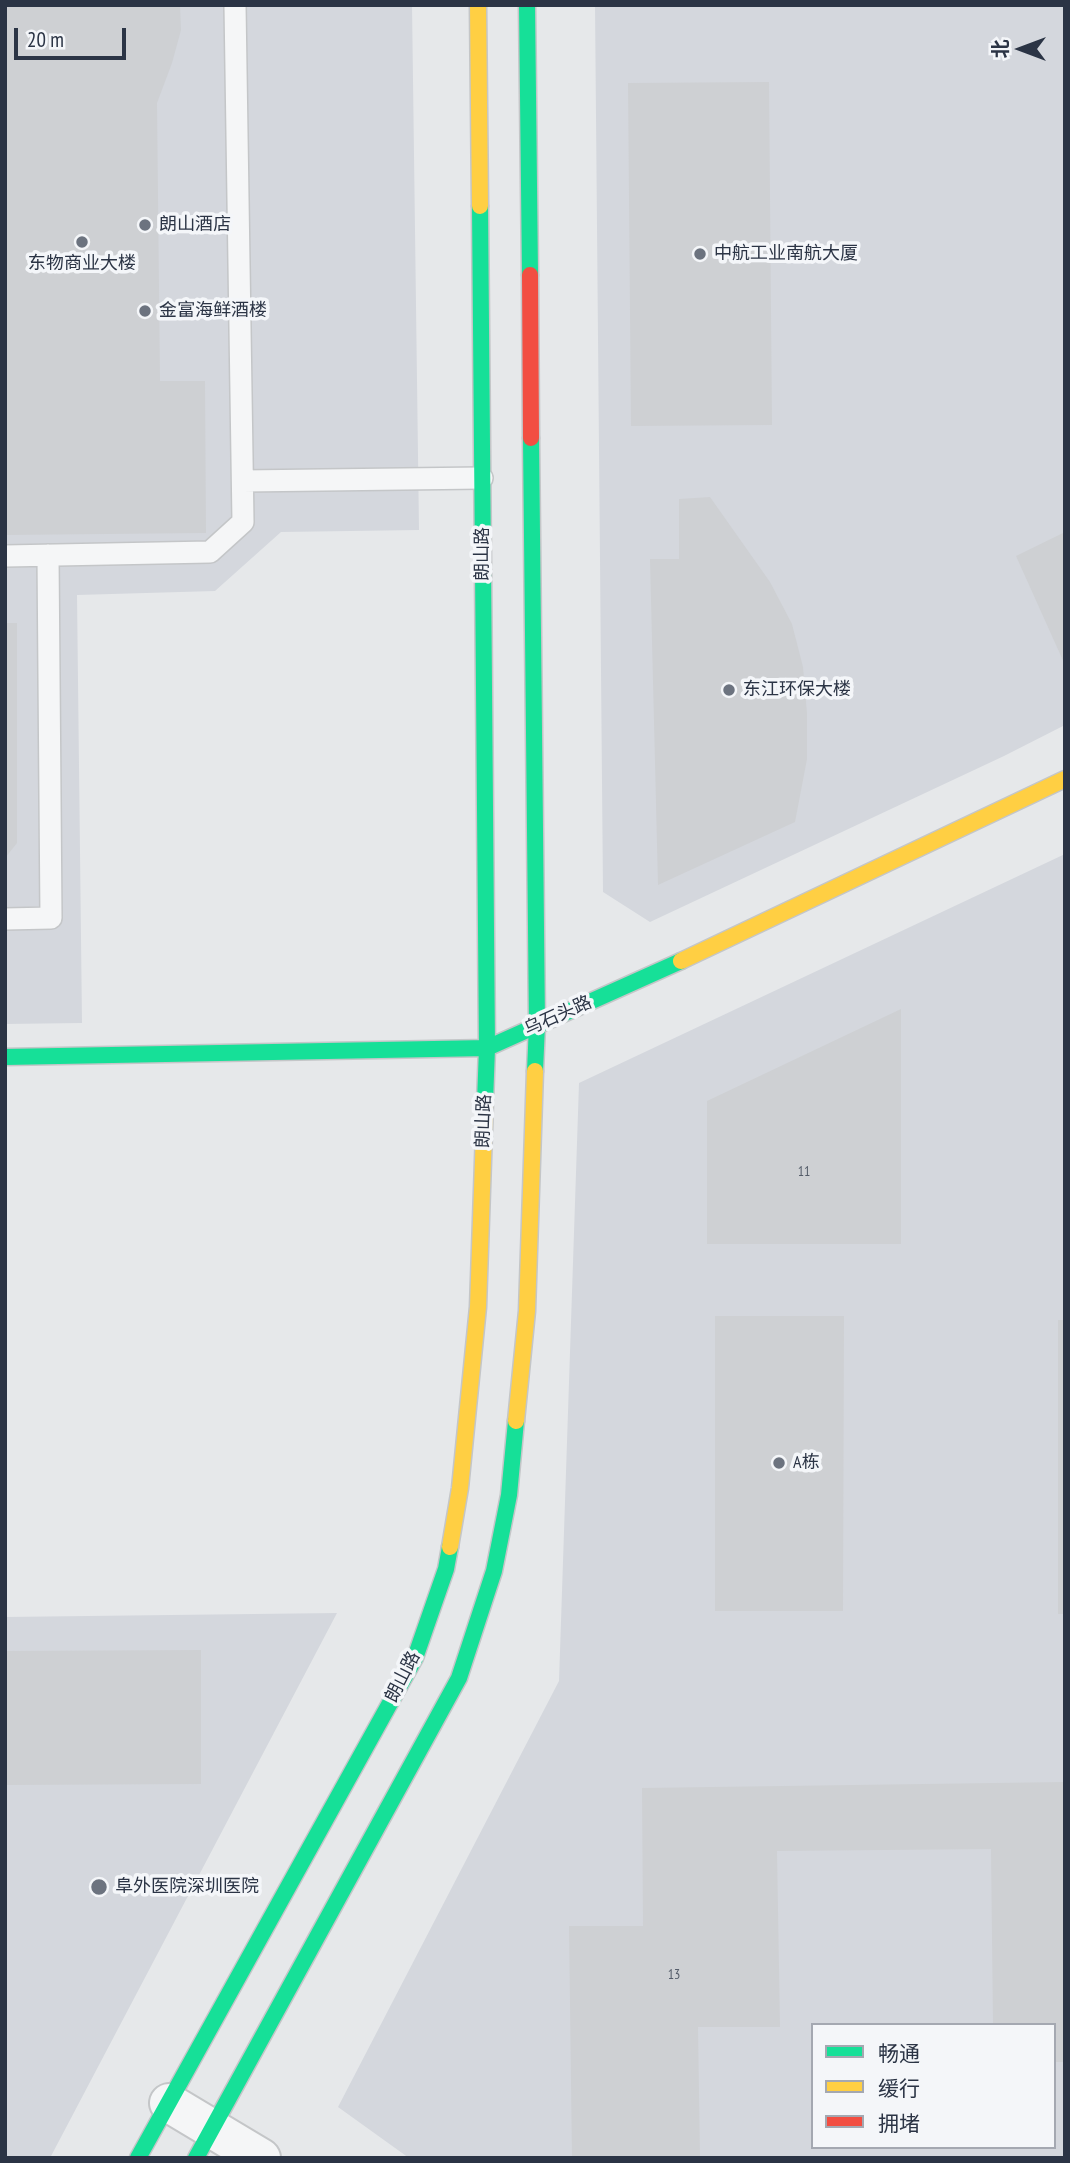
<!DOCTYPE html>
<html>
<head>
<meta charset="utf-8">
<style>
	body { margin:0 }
	#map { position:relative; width:1070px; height:2163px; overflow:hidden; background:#e6e8ea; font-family:"PT Sans Narrow","Noto Sans SC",sans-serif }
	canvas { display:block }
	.frame { position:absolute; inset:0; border:7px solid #2b3445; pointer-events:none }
	.legend { position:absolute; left:811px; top:2023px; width:245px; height:126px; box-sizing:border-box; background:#f4f6f9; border:2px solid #a4a8b1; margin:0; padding:9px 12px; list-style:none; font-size:21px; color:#2b3445 }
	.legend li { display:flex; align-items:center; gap:14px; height:35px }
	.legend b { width:35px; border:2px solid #a4a8b1 }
	.north { position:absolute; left:986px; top:14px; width:70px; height:70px; -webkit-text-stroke:5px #f4f6f9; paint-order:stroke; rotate:270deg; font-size:19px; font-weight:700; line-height:28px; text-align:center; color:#2b3445 }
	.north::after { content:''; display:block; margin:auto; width:24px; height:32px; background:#2b3445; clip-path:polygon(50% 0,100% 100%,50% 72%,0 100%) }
	.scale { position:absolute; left:14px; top:28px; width:112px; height:32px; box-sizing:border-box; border:4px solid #2b3445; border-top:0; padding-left:9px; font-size:21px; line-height:24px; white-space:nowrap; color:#2b3445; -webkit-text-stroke:5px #f4f6f9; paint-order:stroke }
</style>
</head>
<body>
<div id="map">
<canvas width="1070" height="2163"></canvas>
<div class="frame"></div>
<ul class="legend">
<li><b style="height:9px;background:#16e098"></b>畅通</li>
<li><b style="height:9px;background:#ffcf43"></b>缓行</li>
<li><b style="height:9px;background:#f24e42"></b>拥堵</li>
</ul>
<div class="north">北</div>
<div class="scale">20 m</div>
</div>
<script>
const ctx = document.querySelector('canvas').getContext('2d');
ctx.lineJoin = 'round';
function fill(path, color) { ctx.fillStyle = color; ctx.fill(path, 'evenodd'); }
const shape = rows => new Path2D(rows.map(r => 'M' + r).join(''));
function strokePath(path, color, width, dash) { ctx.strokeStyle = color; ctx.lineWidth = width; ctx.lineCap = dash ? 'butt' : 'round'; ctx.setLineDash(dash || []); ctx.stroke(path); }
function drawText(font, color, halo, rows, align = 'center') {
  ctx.font = font + ' "PT Sans Narrow","Noto Sans SC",sans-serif'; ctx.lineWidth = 7; ctx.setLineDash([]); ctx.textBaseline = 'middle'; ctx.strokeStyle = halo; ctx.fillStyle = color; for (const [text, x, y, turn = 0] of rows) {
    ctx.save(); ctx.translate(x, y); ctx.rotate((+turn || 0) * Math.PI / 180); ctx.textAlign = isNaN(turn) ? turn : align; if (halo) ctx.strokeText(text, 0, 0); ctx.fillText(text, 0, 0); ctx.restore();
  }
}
fill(shape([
	[5,5,412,5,419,530,281,532,215,591,77,595,82,1023,5,1024],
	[595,5,1065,5,1065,725,1004,756,650,922,603,892],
	[1065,854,1065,2158,409,2158,338,2107,559,1681,579,1083],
	[813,2025,1054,2025,1054,2147,813,2147],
	[337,1613,50,2158,5,2158,5,1617]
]), '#d4d7dd');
fill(shape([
	[5,5,180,5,181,30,172,63,157,103,160,381,205,381,206,533,5,535],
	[769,82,772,425,631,426,628,83],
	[710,497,770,582,792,624,803,667,807,713,807,759,795,822,658,885,650,559,679,559,679,499],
	[1065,532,1065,665,1016,556],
	[5,623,17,623,17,843,5,858],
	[901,1009,901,1244,707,1244,707,1101],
	[715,1316,844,1316,843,1611,715,1611],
	[1058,1320,1065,1320,1065,1614,1058,1614],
	[201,1650,201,1784,5,1785,5,1651],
	[1065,1782,1065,2062,1054,2062,1054,2025,993,2025,991,1849,777,1851,780,2027,698,2027,700,2158,572,2158,569,1926,643,1926,642,1788]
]), '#ced0d3');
const lane = shape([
	[243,481,482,478],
	[5,556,210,552,243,522,235,5],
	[5,919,51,918,48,555]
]);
const street = shape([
	[169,2103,261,2158]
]);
const fast = shape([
	[527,5,530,275],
	[480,206,487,1048,485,1102],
	[531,438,537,1025,535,1071],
	[5,1057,487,1048,681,961],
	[138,2158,415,1658,446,1569,450,1547],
	[196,2158,459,1678,494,1571,509,1495,516,1421]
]);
const slow = shape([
	[478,5,480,206],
	[681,961,1065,779],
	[516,1421,527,1311,535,1071],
	[450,1547,460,1488,478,1307,485,1102]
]);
const jam = shape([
	[530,275,531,438]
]);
strokePath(lane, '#c4c6c8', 24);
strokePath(street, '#c4c6c8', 42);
strokePath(fast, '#c4c6c8', 19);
strokePath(slow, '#c4c6c8', 19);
strokePath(jam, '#c4c6c8', 19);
strokePath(lane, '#f5f6f7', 21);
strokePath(street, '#f5f6f7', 38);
strokePath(fast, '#16e098', 16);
strokePath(slow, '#ffcf43', 16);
strokePath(jam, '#f24e42', 16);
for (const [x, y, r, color] of [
	[145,225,7,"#6c737f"],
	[82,242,7,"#6c737f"],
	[700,254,7,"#6c737f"],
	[145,311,7,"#6c737f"],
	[729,690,7,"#6c737f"],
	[779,1463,7,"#6c737f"],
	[99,1887,9,"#6c737f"]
]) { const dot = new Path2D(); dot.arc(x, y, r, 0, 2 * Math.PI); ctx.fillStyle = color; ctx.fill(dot); strokePath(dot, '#f4f6f9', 2.5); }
drawText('14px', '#545c69', null, [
	["11",804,1172],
	["13",674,1975]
]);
drawText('18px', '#2b3445', '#f4f6f9', [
	["朗山酒店",159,225],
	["中航工业南航大厦",714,254],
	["东物商业大楼",82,264,"center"],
	["金富海鲜酒楼",159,311],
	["东江环保大楼",743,690],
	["A栋",793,1463],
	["阜外医院深圳医院",115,1887]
], 'left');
drawText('18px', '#2b3445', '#f4f6f9', [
	["朗山路",483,554,-90],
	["乌石头路",558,1016,-24],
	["朗山路",484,1121,-88],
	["朗山路",403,1677,-63]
]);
</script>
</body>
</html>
